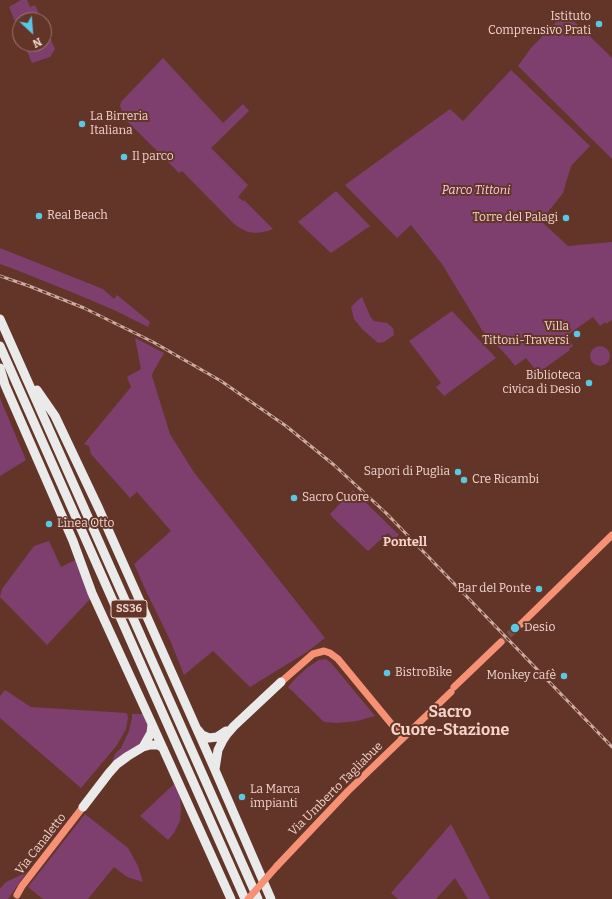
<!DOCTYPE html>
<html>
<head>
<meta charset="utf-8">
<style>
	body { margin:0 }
	#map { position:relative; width:612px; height:899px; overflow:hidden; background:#633529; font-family:Bitter,serif }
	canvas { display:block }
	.north { position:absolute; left:12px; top:12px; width:40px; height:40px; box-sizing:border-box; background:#633529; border:1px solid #9c756a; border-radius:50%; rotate:154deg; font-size:11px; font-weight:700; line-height:16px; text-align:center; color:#f1d4cc }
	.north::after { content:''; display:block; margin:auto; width:14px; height:18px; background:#58c8e4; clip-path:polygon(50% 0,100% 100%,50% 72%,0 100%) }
</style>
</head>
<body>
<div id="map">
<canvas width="612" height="899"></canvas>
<div class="north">N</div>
</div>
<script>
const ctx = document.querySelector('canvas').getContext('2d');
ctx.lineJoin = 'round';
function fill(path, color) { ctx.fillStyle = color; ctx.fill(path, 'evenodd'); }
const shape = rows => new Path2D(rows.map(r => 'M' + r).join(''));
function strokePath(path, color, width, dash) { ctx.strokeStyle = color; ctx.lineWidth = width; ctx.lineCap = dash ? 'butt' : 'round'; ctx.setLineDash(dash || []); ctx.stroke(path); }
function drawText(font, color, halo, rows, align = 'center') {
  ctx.font = font + ' Bitter,serif'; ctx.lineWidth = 4; ctx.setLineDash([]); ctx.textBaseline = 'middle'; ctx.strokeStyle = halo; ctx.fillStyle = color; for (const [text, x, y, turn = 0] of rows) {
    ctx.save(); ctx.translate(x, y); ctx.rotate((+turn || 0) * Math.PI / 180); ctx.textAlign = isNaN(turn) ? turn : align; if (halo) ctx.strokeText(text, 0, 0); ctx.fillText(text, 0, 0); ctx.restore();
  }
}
fill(shape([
	[21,0,27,0,30,7,35,5,42,20,20,20,20,34,9,7],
	[565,13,601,47,612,58,612,159,518,66,531,48],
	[44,24,55,49,50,57,32,63,24,44,44,44],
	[163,58,223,123,243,104,249,111,211,148,248,185,238,197,243,201,244,200,273,229,268,231,256,233,248,232,240,228,234,224,182,171,179,173,126,120,122,113,120,105,121,102],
	[511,70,590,146,571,166,563,193,541,221,568,246,612,242,612,320,606,324,605,322,600,326,593,317,566,336,573,346,569,349,570,350,538,373,526,358,515,366,507,356,482,330,442,264,411,225,397,238,345,185,450,109,463,121],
	[336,191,370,226,331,253,298,222],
	[0,248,103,289,114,299,117,295,150,322,148,327,114,310,81,296,19,271,0,264],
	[362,297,370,316,374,321,387,323,393,328,394,335,384,342,378,343,362,329,354,319,351,307,358,300],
	[452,311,496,358,444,396,436,387,441,383,409,341],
	[135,338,164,353,153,372,152,376,170,434,193,471,325,638,307,652,250,687,213,651,184,675,170,640,147,593,134,564,171,531,137,492,130,498,91,454,89,446,84,444,131,387,127,377,141,369],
	'590 356a10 10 0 1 1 20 0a10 10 0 1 1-20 0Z',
	[0,398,26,460,0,476],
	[353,490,399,535,394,539,388,533,368,551,333,518,330,514],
	[49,541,61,567,75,560,91,598,47,645,0,597,2,589,34,546],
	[326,659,332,664,375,716,357,721,337,723,324,722,288,687,296,678,308,667,319,660],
	[5,690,31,707,127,713,128,718,126,729,117,745,81,788,0,718,0,696],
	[132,714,144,714,148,728,145,736,139,744,111,765,115,754,121,748,129,731,132,718],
	[174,784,180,797,181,809,180,821,174,833,168,840,140,816],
	[85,814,128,848,138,866,143,882,127,877,114,867,88,899,43,899,28,887],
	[451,824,490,899,468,899,455,878,436,899,398,899,391,893],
	[27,872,8,899,0,899,0,889,6,882]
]), '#7e3f6f');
strokePath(shape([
	[501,642,521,624]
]), '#784d41', 7, [7, 3.5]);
strokePath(shape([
	[521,624,612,535],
	[281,682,313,654,324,651,330,653,338,659,403,738],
	[454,687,501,642],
	[277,866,348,791,451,692],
	[17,895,22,886,83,807]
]), '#f79175', 7);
strokePath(shape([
	[0,319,258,899],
	[0,346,245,899],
	[0,368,5,385,73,541,92,593,152,724,231,899],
	[37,390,55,416,99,509,215,770,271,899],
	[198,730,202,735,209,738,217,737,226,731],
	[143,747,151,733,152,724],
	[215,769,218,750,223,740,227,734,234,726,281,682],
	[83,807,109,773,117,764,128,756,143,747,150,745,158,745,163,748]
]), '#eaeaea', 9);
const rail = shape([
	[0,276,29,286,84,308,153,342,221,381,286,426,334,465,386,513,612,747]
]);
strokePath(rail, '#ceaca3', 3);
strokePath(rail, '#633529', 1.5, [4.5]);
strokePath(shape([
	[248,899,277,866]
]), '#f79175', 7);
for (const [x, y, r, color] of [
	[599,24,4,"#58c8e4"],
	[82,124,4,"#58c8e4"],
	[124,157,4,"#58c8e4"],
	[39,216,4,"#58c8e4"],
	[566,218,4,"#58c8e4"],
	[577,334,4,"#58c8e4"],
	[589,383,4,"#58c8e4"],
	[458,472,4,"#58c8e4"],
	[464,480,4,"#58c8e4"],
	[294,498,4,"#58c8e4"],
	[49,524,4,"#58c8e4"],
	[539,589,4,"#58c8e4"],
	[515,628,5,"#58c8e4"],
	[387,673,4,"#58c8e4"],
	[564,676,4,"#58c8e4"],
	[242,797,4,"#58c8e4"]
]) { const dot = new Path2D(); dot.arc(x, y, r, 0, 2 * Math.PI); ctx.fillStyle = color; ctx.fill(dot); strokePath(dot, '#633529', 1.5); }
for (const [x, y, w] of [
	[129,609,36]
]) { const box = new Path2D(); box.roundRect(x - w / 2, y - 9, w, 18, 3); ctx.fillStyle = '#633529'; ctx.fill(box); strokePath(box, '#f1d4cc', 1); }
drawText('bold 11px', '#f1d4cc', null, [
	["SS36",129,609]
]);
drawText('12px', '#f1d4cc', '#633529', [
	["Istituto",591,17,"right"],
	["Comprensivo Prati",591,31,"right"],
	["La Birreria",90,117],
	["Italiana",90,131],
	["Il parco",132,157],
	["Real Beach",47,216],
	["Torre del Palagi",558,218,"right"],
	["Villa",569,327,"right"],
	["Tittoni-Traversi",569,341,"right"],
	["Biblioteca",581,376,"right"],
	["civica di Desio",581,390,"right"],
	["Sapori di Puglia",450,472,"right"],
	["Cre Ricambi",472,480],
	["Sacro Cuore",302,498],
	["Linea Otto",57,524],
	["Bar del Ponte",531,589,"right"],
	["Desio",524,628],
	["BistroBike",395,673],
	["Monkey cafè",556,676,"right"],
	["La Marca",250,790],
	["impianti",250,804]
], 'left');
drawText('italic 12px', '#f9cded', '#633529', [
	["Parco Tittoni",476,191]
]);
drawText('12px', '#f1d4cc', '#633529', [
	["Via Umberto Tagliabue",336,789,-45],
	["Via Canaletto",41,844,-52]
]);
drawText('bold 13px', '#f7d4ca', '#633529', [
	["Pontell",405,542]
]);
drawText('bold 16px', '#f7d4ca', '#633529', [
	["Sacro",450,713],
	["Cuore-Stazione",450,731]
]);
</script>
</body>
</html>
